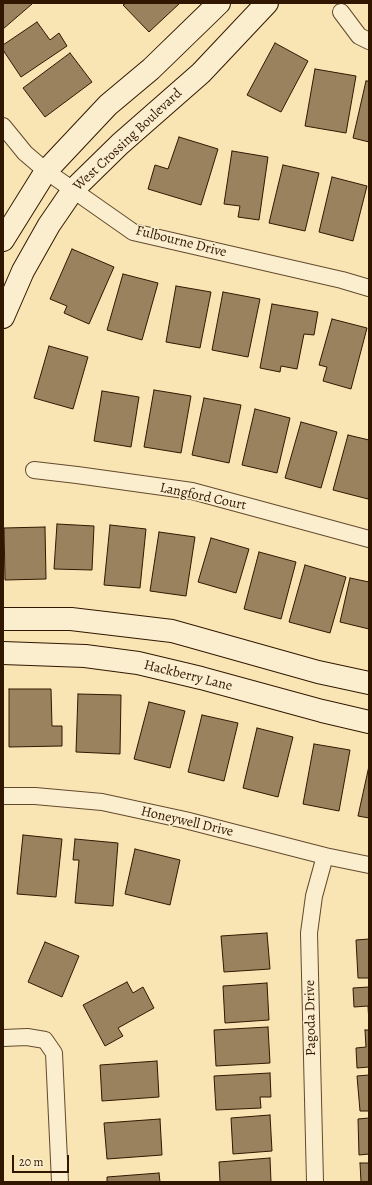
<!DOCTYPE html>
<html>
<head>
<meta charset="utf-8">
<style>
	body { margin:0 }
	#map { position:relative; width:372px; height:1185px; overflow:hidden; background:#f8e5b3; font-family:Alegreya,serif }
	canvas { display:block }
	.frame { position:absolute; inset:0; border:4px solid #321700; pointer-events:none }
	.scale { position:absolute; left:12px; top:1155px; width:57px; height:18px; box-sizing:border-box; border:2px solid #321700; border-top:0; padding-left:5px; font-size:12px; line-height:14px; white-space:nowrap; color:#321700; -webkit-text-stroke:3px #faeece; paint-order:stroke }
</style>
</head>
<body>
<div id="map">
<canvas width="372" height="1185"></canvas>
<div class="frame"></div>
<div class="scale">20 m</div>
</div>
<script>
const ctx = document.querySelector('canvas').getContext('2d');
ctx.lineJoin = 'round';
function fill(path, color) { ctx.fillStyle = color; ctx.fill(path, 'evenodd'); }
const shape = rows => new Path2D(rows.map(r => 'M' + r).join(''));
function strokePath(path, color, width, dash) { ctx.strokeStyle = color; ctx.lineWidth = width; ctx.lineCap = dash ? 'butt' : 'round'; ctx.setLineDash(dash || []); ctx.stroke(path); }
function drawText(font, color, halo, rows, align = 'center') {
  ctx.font = font + ' Alegreya,serif'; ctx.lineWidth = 3; ctx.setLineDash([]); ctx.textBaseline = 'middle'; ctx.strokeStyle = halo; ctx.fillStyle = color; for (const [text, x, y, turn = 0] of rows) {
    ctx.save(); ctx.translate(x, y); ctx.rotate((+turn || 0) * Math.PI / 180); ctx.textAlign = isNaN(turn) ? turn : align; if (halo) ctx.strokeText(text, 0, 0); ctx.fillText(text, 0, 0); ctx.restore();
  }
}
const building = shape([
	[3,3,32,3,32,4,3,29,3,3],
	[126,3,180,3,149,32,123,5,126,3],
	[37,22,50,40,59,33,67,46,21,77,3,50,3,45,37,22],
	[275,43,308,61,281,112,247,95,275,43],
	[70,53,92,82,45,117,23,88,70,53],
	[315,69,356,76,346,133,305,126,315,69],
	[366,81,369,81,369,142,353,138,366,81],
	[179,137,218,149,201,205,148,189,155,165,168,169,179,137],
	[232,151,268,157,259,220,238,217,240,206,224,204,232,151],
	[283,165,319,173,305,231,269,223,283,165],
	[332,177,367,186,353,241,319,232,332,177],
	[72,249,114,267,89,324,64,313,67,306,50,299,72,249],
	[123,274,158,283,142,340,107,330,123,274],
	[176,286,211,292,200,348,166,342,176,286],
	[223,292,260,299,248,357,212,350,223,292],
	[272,304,318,312,314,335,304,334,297,369,281,366,280,372,260,368,272,304],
	[332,319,367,328,351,389,323,381,327,367,319,365,332,319],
	[49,346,88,357,73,409,34,398,49,346],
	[154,390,191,396,181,453,144,447,154,390],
	[102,391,139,397,131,447,94,441,102,391],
	[204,398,241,405,229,463,192,455,204,398],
	[255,409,290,418,277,473,242,465,255,409],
	[301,422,337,432,321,488,285,478,301,422],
	[348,435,369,440,369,495,368,499,333,490,348,435],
	[57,524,94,526,92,570,54,569,57,524],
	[110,525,146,529,140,588,104,585,110,525],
	[45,527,46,579,5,580,4,528,45,527],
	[159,532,195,537,186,596,150,591,159,532],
	[211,538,249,549,236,593,198,582,211,538],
	[259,552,296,562,281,619,244,609,259,552],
	[305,565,346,577,330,633,289,622,305,565],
	[350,578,369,582,369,629,340,622,350,578],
	[9,689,51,689,52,726,62,726,62,746,9,747,9,689],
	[78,694,121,695,120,754,76,752,78,694],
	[149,702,185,711,170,768,134,759,149,702],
	[202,715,238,723,224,781,188,772,202,715],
	[257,728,293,737,278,797,243,788,257,728],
	[314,744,350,750,339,811,303,804,314,744],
	[369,766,369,818,358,816,369,766],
	[23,835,62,839,56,897,17,894,23,835],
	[75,839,118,843,113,906,75,903,79,860,73,860,75,839],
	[135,849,180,860,170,905,125,894,135,849],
	[267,933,270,969,224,972,221,936,267,933],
	[369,939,369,978,358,978,356,940,369,939],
	[45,942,79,956,62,997,28,982,45,942],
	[127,982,133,993,143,987,154,1008,118,1028,123,1036,105,1046,83,1005,127,982],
	[267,983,269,1020,225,1023,223,986,267,983],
	[369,987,369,1023,368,1006,354,1007,353,988,369,987],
	[268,1027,270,1063,216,1066,214,1030,268,1027],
	[365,1030,369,1030,369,1067,357,1068,356,1048,366,1047,365,1030],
	[157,1061,159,1097,102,1101,100,1065,157,1061],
	[270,1073,271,1097,260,1097,261,1108,216,1110,214,1076,270,1073],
	[369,1075,369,1111,360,1111,357,1076,369,1075],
	[270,1115,272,1151,233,1154,231,1118,270,1115],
	[369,1118,369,1154,359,1155,358,1119,369,1118],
	[160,1119,162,1155,107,1159,104,1123,160,1119],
	[270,1158,271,1182,220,1182,219,1162,270,1158],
	[360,1163,369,1163,369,1182,361,1182,360,1163],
	[159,1173,160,1182,107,1182,107,1177,159,1173]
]);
fill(building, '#99825d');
strokePath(building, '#321700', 1);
const street = shape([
	[341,12,359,36,369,41],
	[3,126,25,153,46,171,133,232,342,280,369,288],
	[34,470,77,475,192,491,369,539],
	[3,796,35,796,102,802,185,820,325,856,369,865],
	[3,1038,27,1037,45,1040,54,1053,60,1182],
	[315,1182,309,933,314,896,325,856]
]);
const secondary = shape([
	[3,240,46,171,108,105,151,69,219,3],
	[3,317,23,271,49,225,73,190,120,144,201,73,267,3],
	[3,619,71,619,172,631,318,672,369,683],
	[3,653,85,656,138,663,201,678,322,711,369,722]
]);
strokePath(street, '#644a2d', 18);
strokePath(secondary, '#321700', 24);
strokePath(street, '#faeece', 16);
strokePath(secondary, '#faeece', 22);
drawText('14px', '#321700', '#faeece', [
	["West Crossing Boulevard",128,140,-43],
	["Fulbourne Drive",181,242,14],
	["Langford Court",203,497,12],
	["Hackberry Lane",188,676,14],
	["Honeywell Drive",187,822,13],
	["Pagoda Drive",311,1018,-91]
]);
</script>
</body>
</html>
